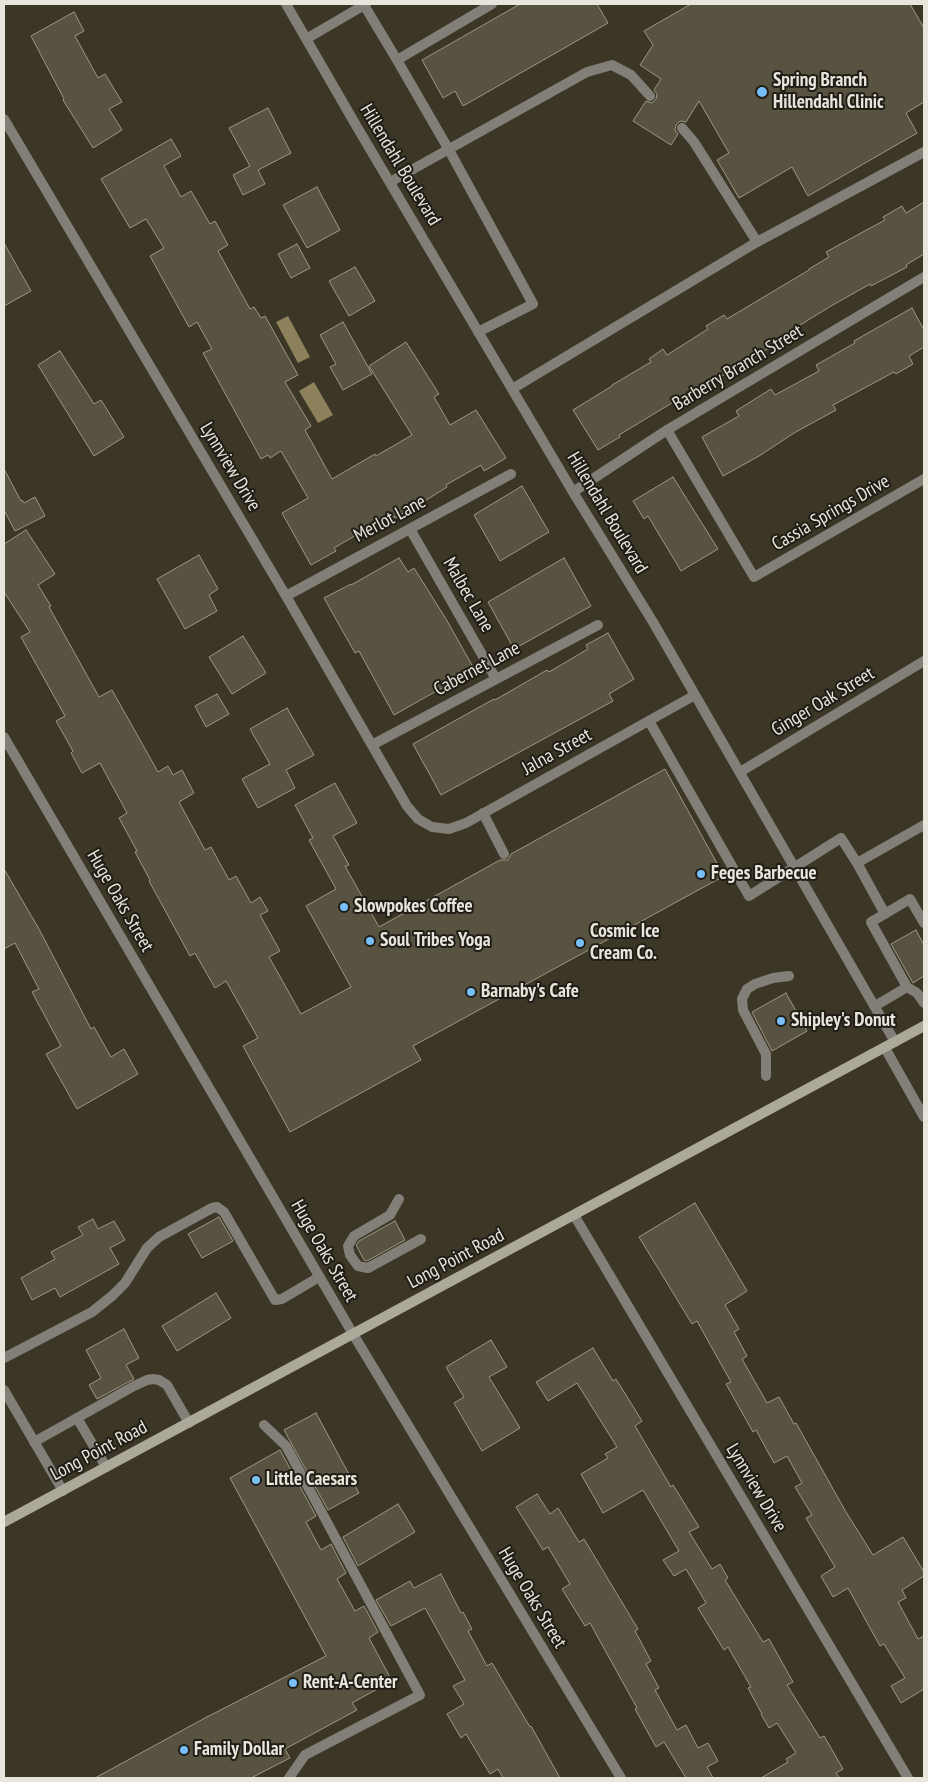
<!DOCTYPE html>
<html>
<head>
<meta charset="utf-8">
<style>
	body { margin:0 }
	#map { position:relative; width:928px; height:1782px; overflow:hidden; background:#3b3625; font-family:"PT Sans Narrow",sans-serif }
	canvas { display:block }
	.frame { position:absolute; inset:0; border:5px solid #e8e5db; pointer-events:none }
</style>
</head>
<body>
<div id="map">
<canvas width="928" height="1782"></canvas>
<div class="frame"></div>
</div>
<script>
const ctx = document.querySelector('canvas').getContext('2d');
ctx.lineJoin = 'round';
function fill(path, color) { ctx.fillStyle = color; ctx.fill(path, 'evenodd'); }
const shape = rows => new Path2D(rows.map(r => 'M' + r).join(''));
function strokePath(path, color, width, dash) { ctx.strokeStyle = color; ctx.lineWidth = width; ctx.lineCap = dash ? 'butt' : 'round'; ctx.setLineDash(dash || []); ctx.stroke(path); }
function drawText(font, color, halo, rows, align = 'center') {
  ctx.font = font + ' "PT Sans Narrow",sans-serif'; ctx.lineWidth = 4; ctx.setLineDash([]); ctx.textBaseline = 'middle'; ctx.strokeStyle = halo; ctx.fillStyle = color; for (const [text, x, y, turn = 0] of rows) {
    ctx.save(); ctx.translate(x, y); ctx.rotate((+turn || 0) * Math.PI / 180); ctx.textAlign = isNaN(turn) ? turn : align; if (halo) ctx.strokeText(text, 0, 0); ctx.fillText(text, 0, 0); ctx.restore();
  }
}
fill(shape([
	[288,316,310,357,298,363,276,322],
	[314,382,333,415,318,423,299,391]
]), '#8c815a');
const building = shape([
	[520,4,597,4,608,23,463,106,455,91,443,98,422,60,520,4],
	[691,4,910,4,924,28,924,102,906,113,917,133,808,196,792,167,739,198,717,160,729,153,699,101,686,122,680,121,676,125,675,130,678,134,671,145,633,121,646,101,652,103,656,99,657,94,654,90,661,79,640,65,653,45,644,31,691,4],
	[74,12,84,31,75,36,98,78,105,74,122,102,109,109,122,130,93,148,63,100,64,99,31,36,74,12],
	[268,108,291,153,258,170,265,184,243,195,233,175,250,166,229,128,268,108],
	[171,139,181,156,164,166,181,197,191,191,210,224,215,221,228,245,218,251,250,309,254,307,261,318,265,316,298,375,285,382,311,426,305,430,332,479,375,454,376,456,412,435,369,366,406,342,439,394,434,397,450,425,476,410,506,458,484,471,481,465,446,485,447,487,420,504,395,518,394,516,366,532,365,530,334,548,336,551,311,565,282,513,308,498,281,451,270,458,268,455,261,459,203,353,212,349,197,322,189,327,150,256,164,248,146,219,130,228,101,179,171,139],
	[317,187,340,230,307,248,283,205,317,187],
	[924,202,924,254,906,265,907,267,871,286,870,284,831,306,787,333,789,336,751,359,676,403,675,401,619,435,620,437,598,450,573,410,612,386,612,385,651,362,649,359,663,349,667,355,708,329,706,326,724,315,727,319,809,270,809,269,829,257,826,252,885,220,883,217,902,206,906,213,924,202],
	[4,243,31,291,4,306,4,243],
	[297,244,310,268,291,278,278,254,297,244],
	[355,267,375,301,349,316,329,281,355,267],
	[912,308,924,330,924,347,909,356,913,364,896,374,894,372,833,405,836,410,794,433,759,456,723,476,702,437,739,416,736,411,771,389,775,395,819,371,816,365,855,343,854,341,912,308],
	[343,322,372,374,343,390,330,367,336,364,320,335,343,322],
	[60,351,94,404,101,400,124,437,94,456,38,365,60,351],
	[4,469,21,501,22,500,24,503,35,497,45,516,15,531,4,510,4,469],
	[673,477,718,549,681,571,648,516,644,519,633,501,673,477],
	[522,486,549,532,500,561,474,515,522,486],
	[26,530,55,574,38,585,51,606,49,607,99,697,112,690,158,772,168,766,173,775,182,770,194,793,179,802,205,850,211,847,229,880,236,876,251,903,260,897,268,911,260,915,280,951,269,957,301,1014,351,987,306,906,336,889,309,840,313,838,295,805,335,783,357,823,333,836,349,865,345,866,379,927,500,860,508,860,511,854,665,769,724,876,413,1046,421,1060,290,1132,243,1046,258,1038,226,981,215,988,195,953,190,956,149,881,150,880,135,852,137,851,119,818,127,813,100,763,82,773,71,753,73,751,56,721,65,716,21,637,30,632,4,592,4,544,26,530],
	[199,555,218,589,209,595,217,611,185,629,157,579,199,555],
	[399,558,408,572,414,568,446,619,473,667,463,673,465,677,450,686,449,684,394,715,359,651,355,653,324,598,351,584,351,585,399,558],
	[564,558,591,606,514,649,488,602,564,558],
	[608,633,634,679,609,694,613,701,441,795,413,744,494,699,495,700,547,670,549,672,588,649,586,645,608,633],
	[243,636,266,673,232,694,209,657,243,636],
	[217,694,229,714,206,727,195,706,217,694],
	[287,708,314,755,286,770,295,788,258,808,242,779,270,764,250,729,287,708],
	[4,869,39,929,91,1029,94,1027,111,1057,124,1049,138,1074,77,1109,46,1054,61,1046,32,992,39,989,15,943,4,949,4,869],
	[916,930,924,945,924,976,913,983,891,944,916,930],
	[786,993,807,1031,772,1051,752,1012,786,993],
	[695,1203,747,1291,725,1305,739,1329,734,1332,747,1356,742,1359,767,1403,779,1397,794,1424,796,1423,846,1512,873,1555,903,1537,924,1572,924,1576,902,1590,906,1598,898,1602,918,1639,924,1636,924,1689,901,1703,891,1686,905,1678,884,1644,880,1646,848,1588,833,1597,821,1576,835,1567,806,1518,812,1515,795,1487,802,1483,787,1456,774,1463,756,1430,753,1432,726,1384,731,1382,697,1321,692,1324,639,1237,695,1203],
	[219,1217,233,1241,202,1258,188,1234,219,1217],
	[93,1219,98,1229,114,1221,125,1240,110,1248,119,1264,60,1297,55,1288,32,1300,21,1278,55,1259,51,1252,83,1235,78,1227,93,1219],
	[395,1221,405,1240,367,1261,364,1260,356,1245,359,1241,395,1221],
	[216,1293,231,1318,177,1351,162,1326,216,1293],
	[124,1329,139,1358,126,1365,134,1379,97,1399,89,1385,101,1378,86,1350,124,1329],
	[491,1340,507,1367,489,1377,520,1428,482,1451,454,1403,464,1397,446,1367,491,1340],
	[593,1348,613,1381,616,1379,642,1421,635,1426,671,1487,673,1485,699,1527,689,1532,712,1569,720,1564,728,1578,725,1580,763,1642,769,1639,793,1682,787,1685,820,1738,824,1736,843,1769,836,1773,840,1778,761,1778,788,1762,786,1759,796,1753,777,1723,769,1728,761,1714,762,1714,748,1688,751,1687,728,1647,724,1650,698,1608,706,1603,686,1569,674,1576,663,1560,679,1551,643,1490,603,1513,581,1474,608,1458,605,1454,617,1447,577,1383,548,1401,536,1382,593,1348],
	[316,1413,359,1493,328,1510,284,1430,316,1413],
	[280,1450,316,1516,306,1522,321,1550,331,1544,346,1573,337,1579,355,1611,364,1606,378,1632,369,1638,392,1681,352,1703,357,1710,285,1749,290,1758,251,1778,95,1778,205,1718,326,1656,230,1478,280,1450],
	[537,1494,550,1514,558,1508,579,1542,584,1539,638,1629,635,1631,651,1661,646,1664,659,1688,655,1690,677,1730,686,1725,698,1748,708,1743,718,1761,707,1767,713,1778,686,1778,664,1742,656,1747,635,1709,637,1708,590,1623,585,1626,562,1589,570,1584,548,1547,543,1550,516,1507,537,1494],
	[398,1504,415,1532,358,1566,343,1537,398,1504],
	[441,1574,461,1613,463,1612,472,1629,468,1631,487,1666,492,1663,530,1727,531,1726,560,1778,503,1778,498,1769,490,1774,466,1734,461,1738,447,1714,464,1704,453,1686,465,1680,425,1608,391,1626,376,1600,410,1581,414,1588,441,1574]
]);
fill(building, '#585241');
strokePath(building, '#9d9885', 1);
strokePath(shape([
	[364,5,397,60],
	[682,128,694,142,757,242],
	[390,182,587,72,612,65,631,75,650,96],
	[478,332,533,304,449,150,397,60,492,4],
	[512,389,757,242,924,152],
	[649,721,749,896,841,838,857,863,924,825],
	[483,813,504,854],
	[857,863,885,914],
	[924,923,910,899,871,922,907,987,917,993,924,1003],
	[875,1006,907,987],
	[885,1048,924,1117],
	[766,1076,766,1054,743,1010,742,999,747,989,755,984,773,978,789,976],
	[399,1199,390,1215,354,1236,348,1246,350,1255,358,1266,368,1268,421,1239],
	[4,1358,92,1312,112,1296,125,1283,147,1248,159,1237,212,1208,217,1207,224,1212,275,1300,282,1299,319,1277],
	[77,1418,106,1467],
	[264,1425,286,1446,420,1695,305,1755,289,1778],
	[34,1442,134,1386,147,1380,153,1379,159,1380,167,1385,189,1423]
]), '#817f77', 10);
strokePath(shape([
	[286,4,357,127,573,492,653,622,895,1042],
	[306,39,366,4],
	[4,119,286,596,407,806,418,819,432,827,449,829,466,823,695,695],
	[667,430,754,577,924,479],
	[573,492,667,430,924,277],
	[410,529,496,679],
	[286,596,511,474],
	[372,745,598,625],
	[740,772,924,661],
	[574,1215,908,1778],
	[4,1390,63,1491]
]), '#817f77', 10);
strokePath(shape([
	[4,737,353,1334,621,1778]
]), '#817f77', 10);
strokePath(shape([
	[4,1522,924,1026]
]), '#aca89a', 10);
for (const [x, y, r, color] of [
	[762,92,6,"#78bff7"],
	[701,874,5,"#78bff7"],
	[344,907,5,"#78bff7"],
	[370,941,5,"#78bff7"],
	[580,943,5,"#78bff7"],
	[471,992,5,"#78bff7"],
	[781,1021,5,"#78bff7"],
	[256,1480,5,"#78bff7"],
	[293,1683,5,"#78bff7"],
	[184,1750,5,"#78bff7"]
]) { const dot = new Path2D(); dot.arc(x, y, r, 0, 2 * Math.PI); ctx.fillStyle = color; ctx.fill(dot); strokePath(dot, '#201d16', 2); }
drawText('bold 19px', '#e8e5db', '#201d16', [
	["Spring Branch",773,81],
	["Hillendahl Clinic",773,103],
	["Feges Barbecue",711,874],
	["Slowpokes Coffee",354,907],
	["Cosmic Ice",590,932],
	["Cream Co.",590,954],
	["Soul Tribes Yoga",380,941],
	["Barnaby's Cafe",481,992],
	["Shipley's Donut",791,1021],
	["Little Caesars",266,1480],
	["Rent-A-Center",303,1683],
	["Family Dollar",194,1750]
], 'left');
drawText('19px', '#e8e5db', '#201d16', [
	["Hillendahl Boulevard",400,165,59],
	["Barberry Branch Street",738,368,-31],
	["Lynnview Drive",230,467,59],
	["Hillendahl Boulevard",607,513,59],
	["Cassia Springs Drive",831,513,-30],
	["Merlot Lane",390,519,-28],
	["Malbec Lane",468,595,60],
	["Cabernet Lane",477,669,-28],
	["Ginger Oak Street",823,702,-31],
	["Jalna Street",557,752,-29],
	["Huge Oaks Street",120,901,60],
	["Huge Oaks Street",324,1251,60],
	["Long Point Road",456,1259,-28],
	["Long Point Road",99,1451,-28],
	["Lynnview Drive",756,1488,59],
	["Huge Oaks Street",532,1598,59]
]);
</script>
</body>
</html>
